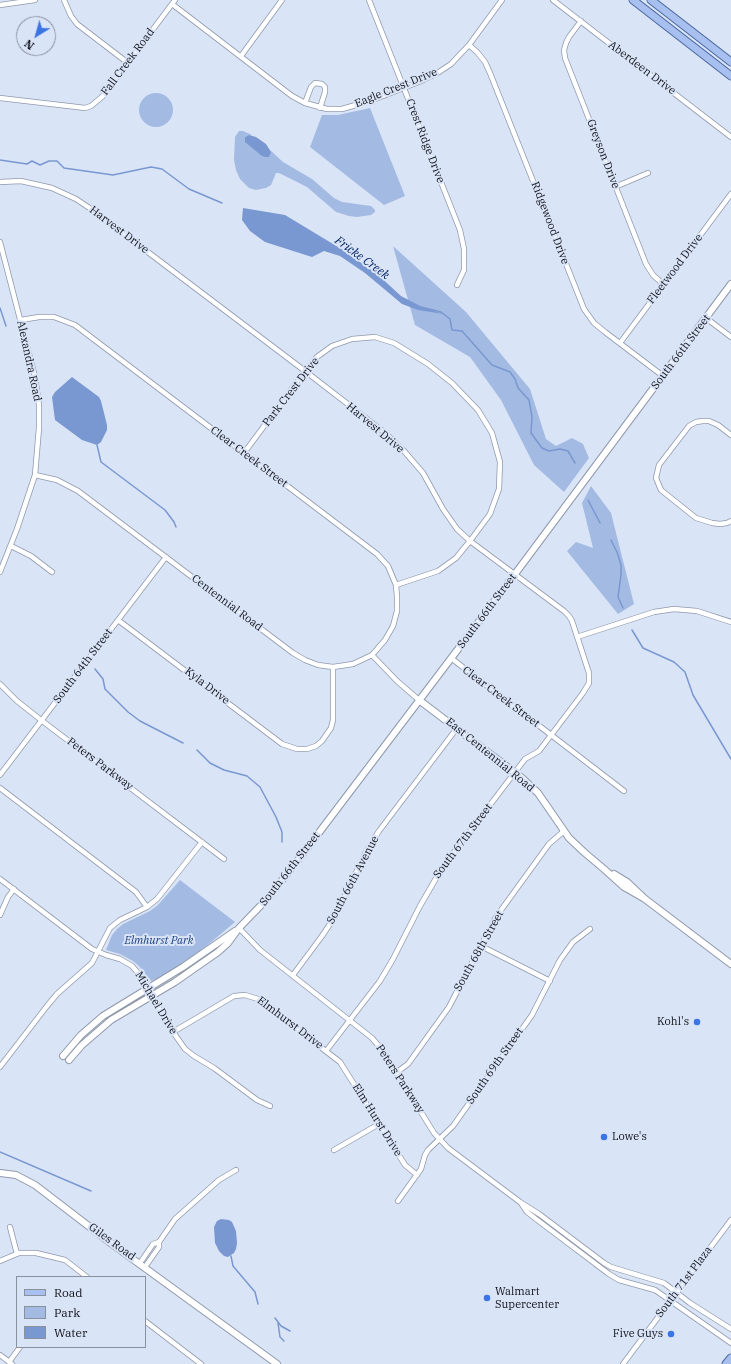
<!DOCTYPE html>
<html>
<head>
<meta charset="utf-8">
<style>
	body { margin:0 }
	#map { position:relative; width:731px; height:1364px; overflow:hidden; background:#dae4f7; font-family:"IBM Plex Serif",serif }
	canvas { display:block }
	.legend { position:absolute; left:16px; top:1276px; width:130px; height:72px; box-sizing:border-box; background:#dae4f7; border:1px solid #89909e; margin:0; padding:5px 7px; list-style:none; font-size:12px; color:#0f1219 }
	.legend li { display:flex; align-items:center; gap:8px; height:20px }
	.legend b { width:20px; border:1px solid #89909e }
	.north { position:absolute; left:16px; top:16px; width:40px; height:40px; box-sizing:border-box; background:#dae4f7; border:1px solid #89909e; border-radius:50%; rotate:217deg; font-size:11px; font-weight:700; line-height:16px; text-align:center; color:#0f1219 }
	.north::after { content:''; display:block; margin:auto; width:14px; height:18px; background:#3b74e3; clip-path:polygon(50% 0,100% 100%,50% 72%,0 100%) }
</style>
</head>
<body>
<div id="map">
<canvas width="731" height="1364"></canvas>
<ul class="legend">
<li><b style="height:5px;background:#a7c0ef"></b>Road</li>
<li><b style="height:11px;background:#a3bae3"></b>Park</li>
<li><b style="height:11px;background:#7998d1"></b>Water</li>
</ul>
<div class="north">N</div>
</div>
<script>
const ctx = document.querySelector('canvas').getContext('2d');
ctx.lineJoin = 'round';
function fill(path, color) { ctx.fillStyle = color; ctx.fill(path, 'evenodd'); }
const shape = rows => new Path2D(rows.map(r => 'M' + r).join(''));
function strokePath(path, color, width, dash) { ctx.strokeStyle = color; ctx.lineWidth = width; ctx.lineCap = dash ? 'butt' : 'round'; ctx.setLineDash(dash || []); ctx.stroke(path); }
function drawText(font, color, halo, rows, align = 'center') {
  ctx.font = font + ' "IBM Plex Serif",serif'; ctx.lineWidth = 4; ctx.setLineDash([]); ctx.textBaseline = 'middle'; ctx.strokeStyle = halo; ctx.fillStyle = color; for (const [text, x, y, turn = 0] of rows) {
    ctx.save(); ctx.translate(x, y); ctx.rotate((+turn || 0) * Math.PI / 180); ctx.textAlign = isNaN(turn) ? turn : align; if (halo) ctx.strokeText(text, 0, 0); ctx.fillText(text, 0, 0); ctx.restore();
  }
}
fill(shape([
	'139 110a17 17 0 1 1 34 0a17 17 0 1 1-34 0Z',
	[370,108,405,196,384,205,310,147,322,115,338,115],
	[239,131,243,131,252,135,246,136,245,137,271,152,270,150,283,162,312,179,334,198,342,202,371,206,375,210,375,212,371,215,357,217,349,216,336,212,307,187,279,173,276,173,271,185,266,188,256,190,249,188,240,179,236,170,234,160,235,137],
	[393,246,466,312,530,389,546,439,556,446,572,438,583,444,589,458,564,492,534,465,501,400,470,357,415,325],
	[591,486,611,513,634,604,618,614,567,551,576,542,593,548,582,503],
	[180,880,235,922,210,943,189,959,159,978,151,981,139,966,133,961,120,954,106,950,112,935,117,929,123,924,150,911,158,905]
]), '#a3bae3');
fill(shape([
	[249,135,256,137,266,144,271,152,269,157,265,157,262,156,245,142,245,137],
	[243,208,285,215,343,250,377,274,401,296,424,308,444,314,418,310,402,304,365,273,340,256,324,251,312,257,265,242,250,231,242,220],
	[72,377,99,397,101,401,107,425,107,430,101,442,97,445,82,440,55,420,52,397,55,392],
	[221,1219,229,1220,232,1222,236,1231,237,1243,236,1249,234,1253,228,1257,224,1256,219,1251,215,1243,214,1227,217,1221]
]), '#7998d1');
strokePath(shape([
	[0,160,27,164,32,161,40,165,49,161,57,161,64,168,113,175,151,167,162,169,189,189,222,203],
	[421,307,441,312,450,319,452,330,462,331,492,365,510,372,515,379,518,388,529,400,532,417,531,433,542,448,549,451,560,449,568,451,575,463],
	[0,308,6,326],
	[97,445,101,462,165,510,174,522,176,527],
	[588,500,600,523],
	[611,540,617,552,621,565,621,575,618,597,623,608],
	[632,630,643,648,674,662,685,672,693,695,731,759],
	[95,669,103,679,105,689,128,712,140,721,183,743],
	[197,750,210,763,224,770,247,776,260,787,276,817,282,832,282,842],
	[0,1152,91,1191],
	[231,1256,233,1266,255,1292,258,1304],
	[275,1318,281,1326,290,1331],
	[278,1323,280,1337,284,1341]
]), '#7998d1', 1.5);
const minor = shape([
	[64,0,71,16,77,24,128,63],
	[369,0,460,230,464,249,464,270,457,285],
	[553,0,731,137],
	[172,4,292,96,305,103,327,109,342,109,373,100,421,81,439,72,451,64,469,45,502,0],
	[0,5,35,0],
	[581,21,569,37,566,43,564,50,565,58,646,264,653,275,663,284],
	[469,45,477,52,485,62,490,73,584,309,594,323,605,332,663,376],
	[241,56,282,0],
	[0,98,77,107,85,108,91,106,103,96,175,0],
	[305,103,311,87,315,83,322,84,325,87,325,92,320,108],
	[0,182,21,181,52,188,76,199,91,209,305,371,384,432,404,451,423,473,443,509,457,529,470,541,564,611,569,616,572,621,589,673,589,683,583,693,539,751,525,759,442,868,420,906,393,959,380,981,326,1051],
	[615,187,648,173],
	[0,242,35,377,39,405,39,428,35,475,17,529,0,572],
	[706,318,731,337],
	[21,320,39,317,54,317,75,325,377,554,388,566,396,585,397,597,397,611,393,626,385,640,372,655,353,664,333,667,318,665,305,660,293,653,78,491,57,480,35,475],
	[620,343,731,194],
	[731,435,718,425,709,421,703,421,696,422,689,426,659,465,656,478,661,490,696,518,712,523,720,524,727,523,731,521],
	[244,453,305,371,317,357,332,346,352,339,375,337,394,343,428,364,452,383,478,410,492,433,500,462,499,489,490,514,470,541,456,558,438,571,396,585],
	[11,546,31,556,52,572],
	[118,620,282,744,297,749,307,749,316,746,322,741,331,728,333,720,333,667],
	[577,637,654,612,674,609,697,611,731,622],
	[372,655,397,681,419,700],
	[451,658,624,791],
	[0,684,17,701,41,720,224,859],
	[0,775,166,557],
	[0,788,136,892,147,907],
	[0,879,92,949,106,955,120,959,132,966,138,973,173,1032,185,1049,194,1056,214,1068,257,1100,270,1106],
	[0,915,8,897,14,889],
	[239,928,260,950,372,1038,383,1051,434,1133,448,1148,520,1202,539,1214,604,1263,611,1267,664,1283,690,1303,731,1329],
	[481,946,550,981],
	[293,975,322,936,334,918,366,852,379,831,457,728],
	[173,1032,234,996,245,995,258,999,340,1062,405,1165,417,1175],
	[0,1067,47,1006,57,994,92,963,110,928,120,920,147,907,157,899,202,842],
	[397,1072,408,1064,449,1007,496,917,549,844,564,831],
	[334,1150,379,1124],
	[398,1201,421,1169,425,1155,428,1150,453,1126,532,1015,560,960,573,942,590,929],
	[521,1203,527,1212,536,1219,609,1274,619,1280,655,1290,731,1343],
	[10,1227,17,1254],
	[0,1261,19,1253,36,1253,65,1260,87,1277],
	[140,1263,153,1244,159,1242],
	[145,1267,159,1247,159,1242,175,1219,219,1180,236,1170],
	[145,1321,201,1364],
	[0,1355,12,1364],
	[9,1362,20,1347],
	[623,1364,731,1220]
]);
const tertiary = shape([
	[419,700,522,778,538,793,569,838,585,853,604,869,624,887,645,899],
	[614,874,627,882,645,899,731,964],
	[63,1056,81,1035,103,1016,183,967,235,931],
	[69,1060,82,1045,111,1020,175,982,218,952,228,943,239,928,267,899,302,855,515,574,731,284],
	[0,1173,16,1175,35,1185,112,1244,277,1364]
]);
const primary = shape([
	[633,0,731,76],
	[651,0,731,62],
	[726,1364,731,1358]
]);
strokePath(minor, '#8f99ab', 6);
strokePath(tertiary, '#8f99ab', 8);
strokePath(primary, '#4b689e', 9);
strokePath(minor, '#fff', 4.5);
strokePath(tertiary, '#fff', 6);
strokePath(primary, '#a7c0ef', 7);
for (const [x, y, r, color] of [
	[697,1022,4,"#3b74e3"],
	[604,1137,4,"#3b74e3"],
	[487,1298,4,"#3b74e3"],
	[671,1334,4,"#3b74e3"]
]) { const dot = new Path2D(); dot.arc(x, y, r, 0, 2 * Math.PI); ctx.fillStyle = color; ctx.fill(dot); strokePath(dot, '#dae4f7', 1.5); }
drawText('11px', '#0f1219', '#dae4f7', [
	["Fall Creek Road",128,62,-53],
	["Aberdeen Drive",642,68,37],
	["Eagle Crest Drive",396,88,-22],
	["Crest Ridge Drive",425,141,69],
	["Greyson Drive",603,154,69],
	["Ridgewood Drive",550,223,69],
	["Harvest Drive",119,230,37],
	["Fleetwood Drive",675,269,-53],
	["South 66th Street",681,352,-53],
	["Alexandra Road",29,361,78],
	["Park Crest Drive",291,392,-52],
	["Harvest Drive",375,428,40],
	["Clear Creek Street",249,457,37],
	["Centennial Road",227,603,37],
	["South 66th Street",487,611,-53],
	["South 64th Street",83,666,-53],
	["Kyla Drive",207,686,37],
	["Clear Creek Street",501,697,37],
	["East Centennial Road",490,755,39],
	["Peters Parkway",100,764,37],
	["South 67th Street",463,841,-53],
	["South 66th Street",290,869,-52],
	["South 66th Avenue",353,880,-62],
	["South 68th Street",479,951,-61],
	["Michael Drive",156,1003,59],
	["Elmhurst Drive",290,1023,37],
	["South 69th Street",495,1066,-55],
	["Peters Parkway",400,1079,57],
	["Elm Hurst Drive",377,1120,58],
	["Giles Road",112,1242,36],
	["South 71st Plaza",684,1282,-53]
]);
drawText('italic 11px', '#1c3f83', '#dae4f7', [
	["Elmhurst Park",159,941]
]);
drawText('11px', '#0f1219', '#dae4f7', [
	["Kohl's",689,1022],
	["Lowe's",612,1137,"left"],
	["Walmart",495,1292,"left"],
	["Supercenter",495,1305,"left"],
	["Five Guys",663,1334]
], 'right');
drawText('italic 12px', '#052567', '#dae4f7', [
	["Fricke Creek",362,258,36]
]);
</script>
</body>
</html>
